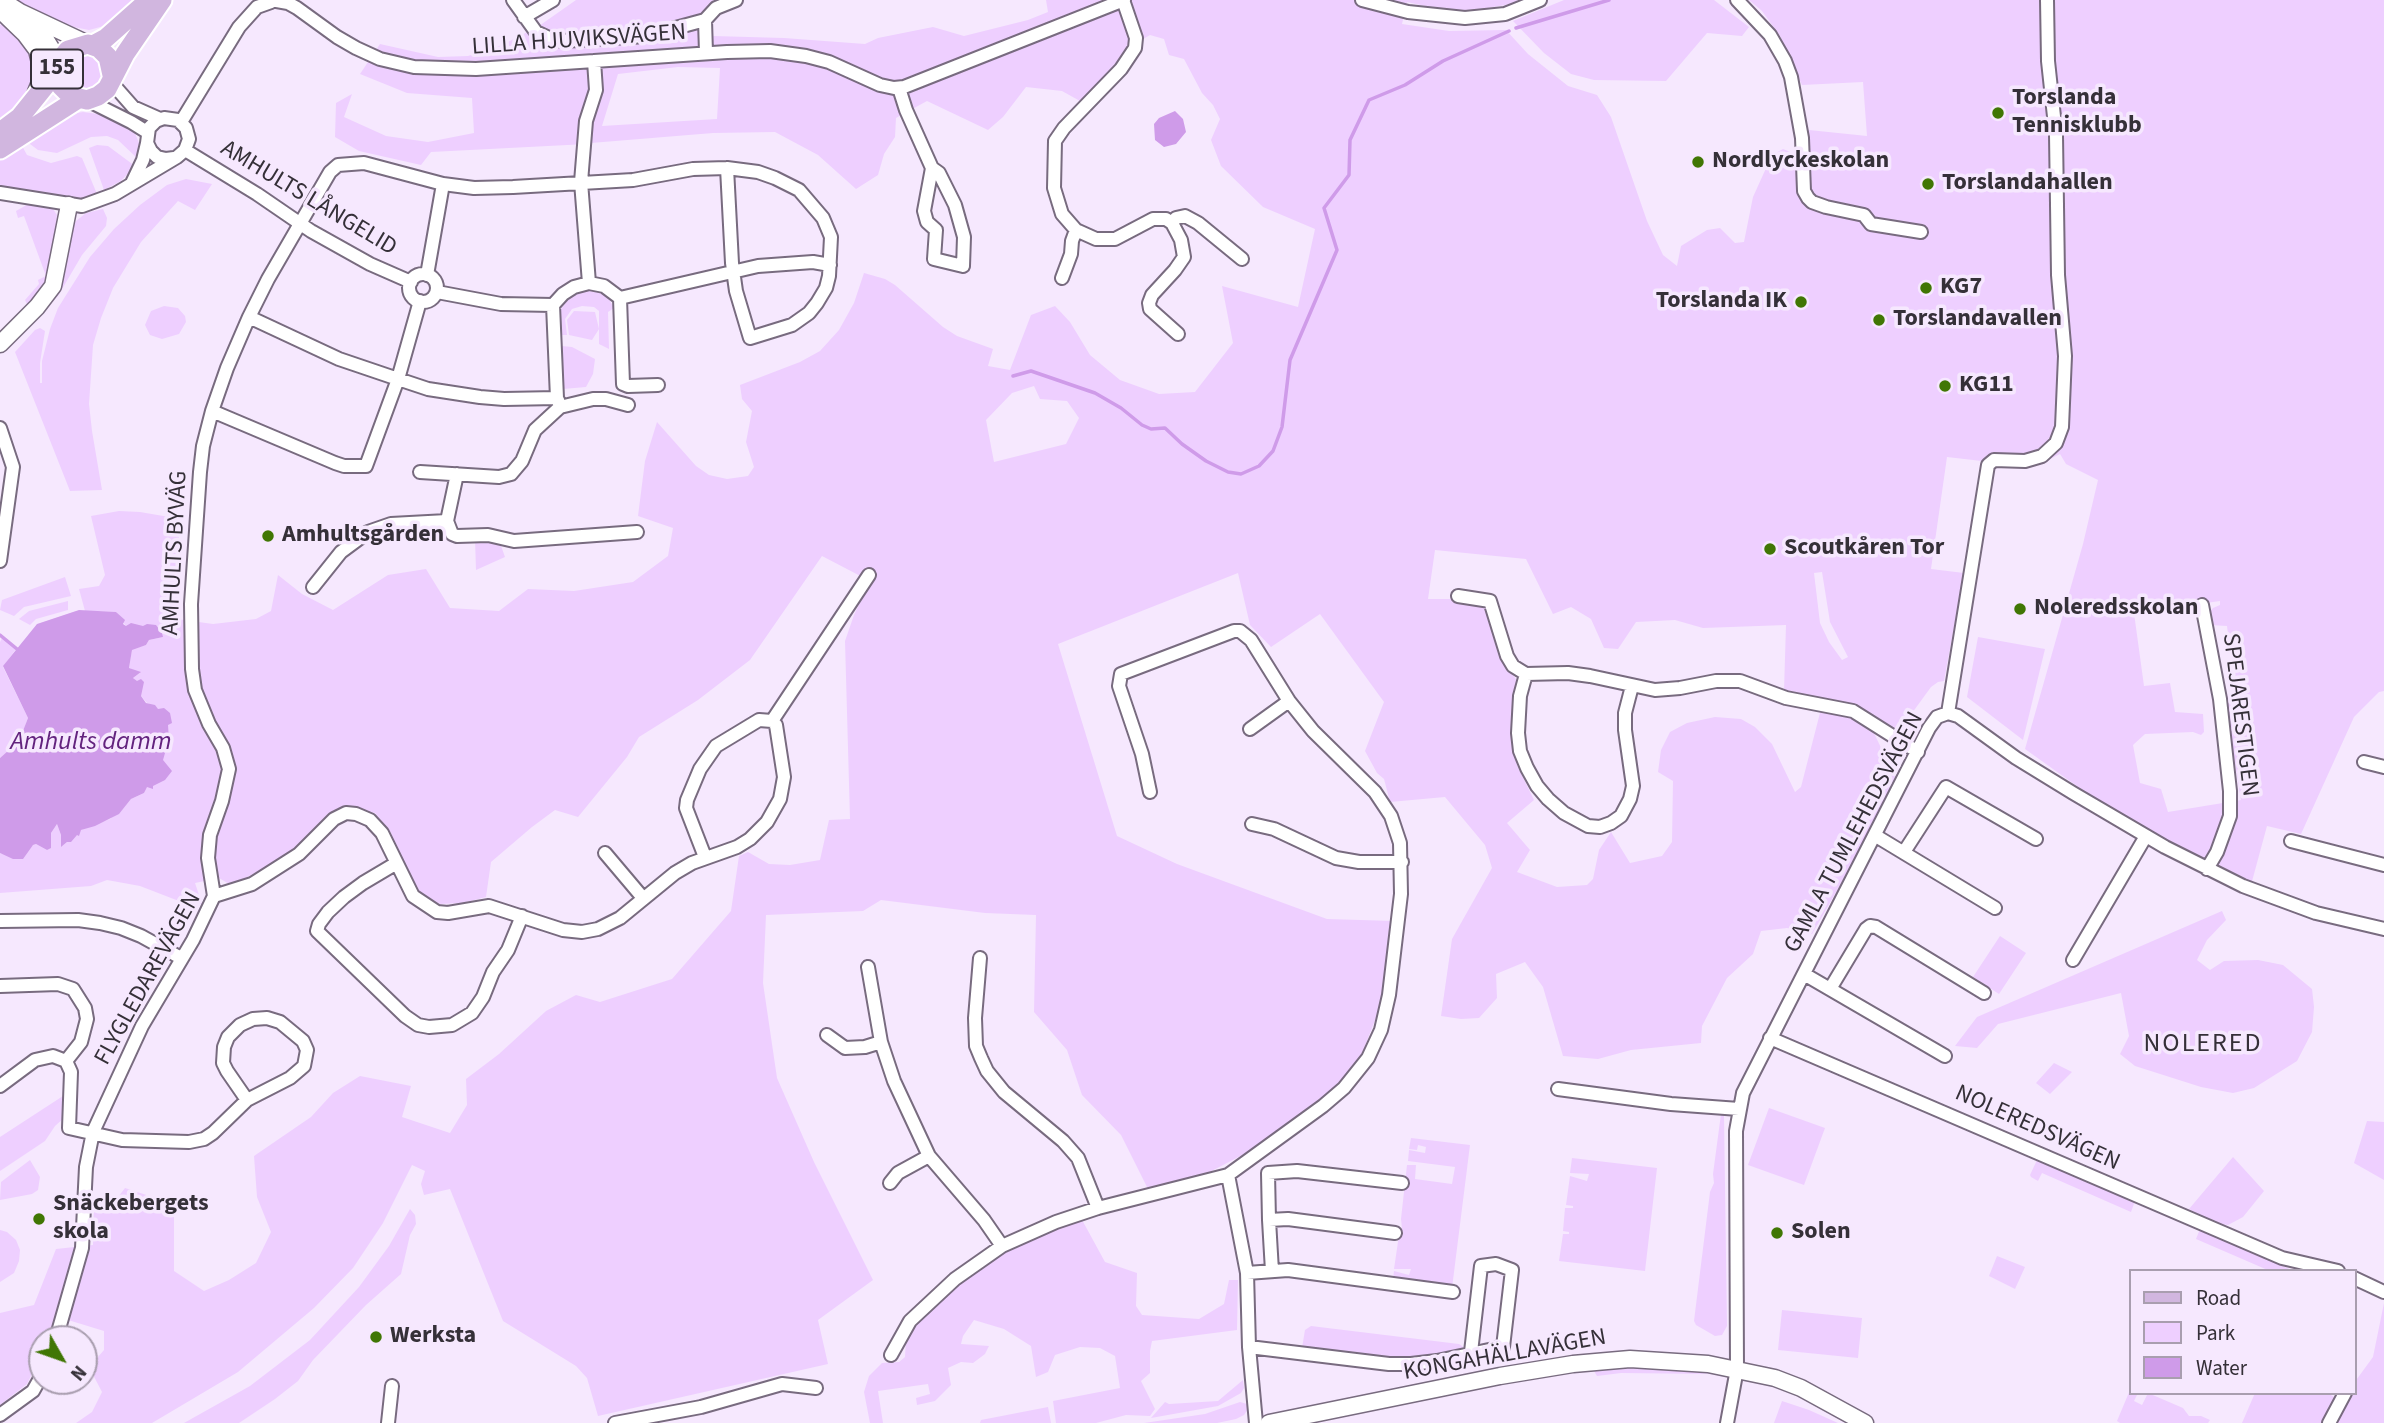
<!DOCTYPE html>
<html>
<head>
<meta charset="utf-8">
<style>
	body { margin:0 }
	#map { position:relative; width:2384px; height:1423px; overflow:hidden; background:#f6e8fe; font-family:"Source Sans 3",sans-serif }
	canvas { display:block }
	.legend { position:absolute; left:2129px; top:1269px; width:228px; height:126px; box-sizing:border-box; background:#f6e8fe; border:2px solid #a99eaf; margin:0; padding:9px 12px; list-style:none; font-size:21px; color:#353038 }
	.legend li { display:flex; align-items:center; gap:14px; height:35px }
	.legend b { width:35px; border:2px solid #a99eaf }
	.north { position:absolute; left:28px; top:1325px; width:70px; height:70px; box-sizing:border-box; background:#f6e8fe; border:2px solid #a99eaf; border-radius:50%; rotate:130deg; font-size:19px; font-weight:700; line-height:28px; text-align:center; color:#353038 }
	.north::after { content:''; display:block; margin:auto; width:24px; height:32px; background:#407604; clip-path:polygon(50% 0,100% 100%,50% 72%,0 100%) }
</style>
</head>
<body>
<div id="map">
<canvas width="2384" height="1423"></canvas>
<ul class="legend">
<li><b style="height:9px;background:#d1b6df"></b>Road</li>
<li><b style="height:19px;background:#eecfff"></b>Park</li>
<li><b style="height:19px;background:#cf9be9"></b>Water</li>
</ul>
<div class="north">N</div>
</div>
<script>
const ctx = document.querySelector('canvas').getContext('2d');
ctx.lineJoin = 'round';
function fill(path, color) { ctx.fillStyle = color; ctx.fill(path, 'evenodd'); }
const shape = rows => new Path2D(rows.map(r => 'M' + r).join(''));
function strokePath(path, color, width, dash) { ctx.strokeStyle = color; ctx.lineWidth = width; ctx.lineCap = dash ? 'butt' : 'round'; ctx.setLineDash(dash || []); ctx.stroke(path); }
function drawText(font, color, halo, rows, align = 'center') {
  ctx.font = font + ' "Source Sans 3",sans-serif'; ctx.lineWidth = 7; ctx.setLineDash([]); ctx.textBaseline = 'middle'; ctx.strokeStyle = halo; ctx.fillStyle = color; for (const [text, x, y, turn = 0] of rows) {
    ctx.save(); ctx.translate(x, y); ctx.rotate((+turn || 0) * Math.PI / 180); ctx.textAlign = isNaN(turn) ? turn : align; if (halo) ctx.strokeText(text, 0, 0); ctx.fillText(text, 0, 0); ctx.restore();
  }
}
fill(shape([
	[6,0,137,0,104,26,89,30,63,25],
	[576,0,714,0,701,14,713,36,784,38,865,44,878,38,933,27,964,36,1028,20,1048,12,1046,0,1518,0,1511,4,1470,11,1438,9,1407,2,1402,24,1449,31,1506,30,1528,54,1568,86,1597,95,1611,117,1647,221,1663,255,1677,266,1681,246,1707,230,1720,228,1735,243,1744,242,1753,197,1772,155,1783,149,1793,153,1809,130,1867,136,1863,82,1802,85,1780,36,1762,11,1749,0,2384,0,2384,691,2379,692,2354,717,2301,834,2267,826,2251,885,2159,838,2109,809,2025,749,2083,544,2098,480,2066,464,2060,454,2034,467,1947,457,1931,569,1964,573,1944,681,1938,682,1931,687,1899,731,1900,734,1858,706,1784,691,1786,625,1703,628,1675,620,1636,622,1618,649,1604,648,1591,619,1571,607,1553,614,1526,559,1435,550,1428,599,1458,599,1489,607,1505,664,1518,682,1513,724,1517,765,1534,800,1507,823,1530,850,1517,872,1557,887,1587,885,1593,879,1599,850,1611,832,1630,863,1662,856,1672,842,1673,781,1658,772,1661,750,1670,732,1687,723,1715,717,1741,719,1755,727,1772,744,1795,792,1801,787,1821,709,1857,719,1873,731,1895,777,1850,868,1812,934,1787,928,1761,931,1753,954,1727,978,1702,1026,1701,1043,1631,1050,1598,1059,1563,1056,1543,987,1525,962,1496,974,1497,998,1479,1018,1461,1019,1441,1016,1452,939,1492,868,1485,845,1445,797,1390,802,1384,779,1377,773,1365,751,1384,702,1320,614,1271,647,1250,625,1238,573,1058,644,1117,836,1177,864,1327,919,1394,921,1382,1002,1360,1059,1323,1100,1271,1140,1202,1176,1148,1189,1121,1135,1082,1095,1067,1050,1034,1012,1036,915,985,913,881,900,863,911,766,915,763,983,777,1078,814,1162,873,1280,818,1320,828,1364,598,1416,587,1378,576,1366,503,1321,450,1189,424,1195,421,1184,425,1171,412,1165,383,1223,353,1268,314,1308,238,1372,152,1423,76,1423,92,1412,102,1392,89,1367,104,1350,104,1331,55,1316,48,1339,42,1339,42,1354,27,1384,0,1405,0,1313,34,1305,56,1249,93,1245,94,1200,115,1201,125,1188,174,1204,174,1271,204,1291,229,1280,256,1263,271,1232,257,1197,254,1156,311,1117,333,1093,360,1076,411,1086,402,1117,450,1133,467,1105,466,1079,499,1054,546,1011,576,995,600,1002,672,979,731,911,739,856,748,852,769,864,790,865,820,860,829,820,850,819,845,641,854,615,870,581,822,556,750,660,698,700,639,737,627,757,578,817,555,810,532,827,491,862,486,897,463,903,440,904,420,895,398,857,391,833,375,813,344,807,324,818,285,858,231,885,219,878,195,883,202,904,184,903,140,886,107,880,91,886,0,893,0,853,18,859,33,845,36,844,47,850,51,833,57,824,61,835,61,847,81,830,110,819,122,810,131,799,144,793,146,787,153,786,163,760,161,751,168,725,157,709,147,703,141,696,136,681,133,678,140,673,129,668,132,649,146,645,149,640,163,637,143,626,126,626,116,612,85,611,79,589,99,586,105,575,91,516,119,511,140,512,175,518,179,530,177,619,213,624,256,619,271,611,278,575,302,594,333,610,388,575,426,569,450,608,499,611,528,589,574,591,633,582,668,556,673,528,638,516,645,461,657,422,696,466,709,475,727,479,748,476,754,467,746,442,752,411,742,399,740,385,800,362,820,351,839,330,854,303,864,273,885,279,895,285,943,327,957,336,993,349,988,366,1010,370,1031,315,1055,306,1070,322,1090,355,1120,380,1159,394,1195,392,1233,343,1222,286,1298,307,1315,229,1263,207,1221,166,1211,140,1220,119,1213,105,1202,93,1184,59,1169,55,1164,39,1150,35,1133,45,1080,101,1062,91,1026,87,1003,117,988,130,927,101,896,118,895,137,884,154,878,175,856,189,818,155,775,132,713,133,591,143,588,167,587,144,431,152,421,165,359,151,335,137,336,103,352,94,344,117,386,136,428,142,474,133,472,98,407,93,360,74,380,44,438,57,468,56,502,45,539,26],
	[678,67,720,68,717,119,602,126,618,74],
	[1034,386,1040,399,1067,401,1079,418,1066,444,994,462,986,420,1012,393],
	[1822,572,1830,622,1848,657,1842,660,1829,642,1820,623,1814,573],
	[2220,601,2220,605,2213,608,2208,614,2210,625,2227,626,2235,693,2224,696,2241,800,2168,812,2161,789,2140,783,2133,745,2145,734,2193,732,2201,735,2204,732,2203,714,2175,712,2170,683,2144,686,2134,613],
	[1564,0,1714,0,1749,27,1742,36,1707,33,1666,81,1594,80,1571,74,1544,53,1513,21],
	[6,22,19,33,39,67,28,93,7,118,0,120,0,25],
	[88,52,106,65,100,88,80,92,67,80,66,67,75,55],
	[83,112,105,115,134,131,140,145,138,159,118,140,107,136,91,137,57,153,38,150,26,141,71,114],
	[21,144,27,155,51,163,77,156,82,158,97,194,80,198,0,188,0,158],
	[97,145,108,146,135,166,121,181,104,190,89,148],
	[186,179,212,184,195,210,178,201,141,242,113,288,101,318,93,345,89,404,92,431,102,490,70,491,15,352,35,330,40,328,45,331,40,363,40,383,42,383,42,361,50,329,58,308,90,257,114,229,140,205,167,185],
	[30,203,51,206,57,215,52,260,48,278,38,295,28,306,25,300,39,284,38,280,46,276,24,216,18,218,16,211],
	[103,209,107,218,106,226,82,255,58,296,22,333,22,328,59,287,65,272,70,233,76,221,86,213],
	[578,291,599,291,609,299,614,308,608,312,609,349,599,344,599,311,594,307,582,306,572,309,565,319,567,335,561,335,561,309,573,293],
	[164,306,178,308,185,316,186,322,179,334,162,339,150,335,145,325,151,311],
	[574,311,595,312,599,329,592,340,569,335,567,320],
	[562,346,572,347,595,359,593,374,586,387,563,389],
	[475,539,500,543,505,557,476,570],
	[65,577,71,596,24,607,14,616,0,610,2,600],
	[68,601,68,610,36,619,30,625,19,619,29,611],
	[1978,637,2045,649,2023,740,1967,697],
	[2,638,16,649,3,667,28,718,19,741,0,758,0,642],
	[2222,911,2226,920,2207,940,2197,960,2210,970,2224,961,2258,960,2283,965,2312,989,2314,1007,2312,1032,2297,1061,2254,1088,2233,1093,2201,1087,2135,1066,2120,1054,2129,1036,2121,993,1998,1024,1977,1048,1955,1046,1977,1017],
	[2000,936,2026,953,1999,994,1973,977],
	[2054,1063,2072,1072,2050,1094,2036,1083],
	[63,1096,64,1118,55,1126,45,1141,0,1171,0,1137],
	[1769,1108,1825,1128,1804,1185,1748,1165],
	[1721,1114,1724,1116,1727,1326,1722,1335,1715,1336,1696,1325,1694,1321,1710,1192,1714,1183,1713,1174],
	[2367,1121,2384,1122,2384,1180,2354,1163],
	[1411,1138,1470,1145,1452,1288,1393,1280,1394,1271,1409,1275,1411,1269,1394,1269,1399,1235,1402,1229,1401,1219,1407,1165,1416,1165,1415,1179,1452,1184,1455,1167,1408,1161,1409,1150,1425,1153,1426,1147,1418,1145,1417,1150,1409,1149],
	[2233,1157,2264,1191,2243,1217,2228,1225,2213,1223,2189,1209],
	[1572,1158,1657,1168,1645,1271,1559,1261,1563,1234,1569,1234,1569,1232,1563,1231,1565,1208,1573,1208,1573,1206,1566,1205,1570,1176,1587,1181,1589,1174,1570,1173],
	[30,1160,40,1177,38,1190,32,1194,0,1200,1,1182],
	[2037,1160,2135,1201,2131,1212,2042,1173,2038,1181,2031,1177,2030,1175],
	[410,1209,415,1215,416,1224,410,1235,401,1274,366,1305,313,1360,298,1381,275,1399,239,1423,184,1423,250,1386,310,1340,359,1287,389,1246],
	[1081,1218,1105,1262,1137,1273,1136,1306,1142,1315,1199,1319,1224,1304,1229,1280,1238,1280,1237,1330,1152,1341,1150,1351,1150,1373,1141,1381,1155,1409,1150,1416,1126,1415,1096,1423,1056,1423,1053,1401,1120,1388,1115,1356,1100,1348,1080,1347,1055,1355,1048,1372,1036,1377,1031,1346,1004,1329,974,1320,963,1336,961,1344,989,1346,985,1354,973,1363,961,1362,948,1368,951,1385,935,1401,917,1405,916,1398,930,1394,928,1384,878,1391,883,1423,870,1423,864,1392,869,1376,882,1363,899,1362,905,1357,906,1339,914,1325,950,1290,1020,1242],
	[2200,1229,2294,1271,2270,1271,2196,1239],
	[0,1230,7,1232,16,1240,20,1250,19,1261,14,1273,0,1282],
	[1997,1256,2025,1267,2015,1289,1989,1276],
	[2384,1303,2384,1423,2242,1423,2255,1393,2328,1393,2340,1401,2346,1393,2354,1393,2354,1383,2373,1357],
	[1782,1310,1862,1318,1858,1358,1778,1350],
	[1311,1326,1459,1344,1465,1348,1449,1353,1397,1360,1302,1348,1305,1330],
	[1639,1366,1710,1374,1711,1374,1621,1373,1597,1376,1594,1371,1596,1369],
	[1243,1380,1244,1388,1241,1393,1218,1406,1151,1418,1165,1402,1169,1404,1218,1401],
	[2130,1390,2130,1393,2138,1393,2134,1401,2142,1405,2148,1393,2183,1408,2189,1416,2201,1416,2210,1420,2208,1423,2120,1423,2117,1421],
	[1782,1401,1809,1410,1838,1423,1774,1423],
	[1240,1402,1247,1404,1248,1409,1244,1415,1236,1419,1217,1423,1144,1423,1205,1414],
	[1048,1407,1051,1423,980,1423,981,1420]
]), '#eecfff');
fill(shape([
	[1175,111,1183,119,1186,132,1176,144,1164,147,1155,140,1154,124,1159,118],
	[79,610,116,612,125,620,123,624,126,626,131,623,143,626,147,624,156,625,162,633,163,637,149,640,146,645,132,650,129,668,141,672,133,678,137,681,141,679,144,682,141,696,146,703,155,705,158,709,164,708,170,713,172,723,168,725,169,740,163,744,161,751,165,753,163,760,172,771,165,780,153,786,153,789,147,787,144,793,131,799,119,814,95,826,81,830,79,836,77,835,71,842,67,842,61,847,61,835,57,824,51,833,51,848,47,850,36,844,33,845,23,859,13,859,0,853,0,758,19,741,28,718,3,666,37,624]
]), '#cf9be9');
strokePath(shape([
	[1516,28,1609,0],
	[1013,376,1031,371,1095,393,1121,408,1142,425,1151,429,1165,428,1182,444,1206,461,1228,472,1241,474,1259,466,1273,451,1282,427,1290,360,1337,250,1324,208,1349,175,1350,140,1369,100,1405,85,1443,61,1509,31],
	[0,635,17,649]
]), '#cf9be9', 3.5);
const minor = shape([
	[271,0,288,3,297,8,337,37,356,48,380,59,414,67,476,69,727,52,770,51,806,56,829,62,880,85,894,88,904,87,1124,0],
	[513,0,536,32,551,39,562,41,646,36,705,20],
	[1123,0,1136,38,1135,48,1121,69,1064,128,1055,141,1054,188,1062,214,1076,230,1096,239,1115,239,1153,219,1166,219,1172,223,1181,240,1184,257,1175,270,1152,295,1149,303,1150,309,1178,334],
	[1362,0,1408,12,1465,18,1505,14,1540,0],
	[1737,0,1770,35,1785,61,1791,77,1802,138,1804,191,1808,198,1812,202,1826,207,1864,215,1871,224,1921,232],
	[524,17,553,0],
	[706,53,705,20,716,8,736,0],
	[111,82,133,107,160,119],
	[899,88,906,110,932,168,924,211,927,222,936,230,934,259,963,266,964,237,955,205,939,173,932,168],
	[87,100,131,122,147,132],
	[181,122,239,27,257,7,271,2],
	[185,150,257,194,311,231,370,264,411,282],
	[727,168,758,172,775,178,799,190,823,218,831,237,829,276,826,288,817,303,809,313,792,325,750,338,736,291,732,263,727,168],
	[132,183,143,160,147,143],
	[0,193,82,206,115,194,177,157,185,150,189,139,186,128,178,120,164,118,156,121,149,128,147,143,151,151,157,157,166,159,174,158],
	[1172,223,1176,218,1185,216,1198,223,1242,259],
	'409 288a14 14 0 1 1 28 0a14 14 0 1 1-28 0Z',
	[427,275,443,184,474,188,513,187,633,180,693,169,727,168],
	[1062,278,1071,254,1072,241,1076,230],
	[589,283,581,182,586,121,596,90,594,61],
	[437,292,501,304,553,305,563,294,574,287,589,283,604,286,620,298],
	[620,298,758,266,813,262,830,265],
	[620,298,623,384,628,386,658,385],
	[249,317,339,359,398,379,420,301],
	[558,400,560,407,593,399,606,399,628,405],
	[212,411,335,463,344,466,366,466,398,379,428,389,480,397,504,399,557,398,553,305],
	[0,428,13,467,0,561],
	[420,472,499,477,511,474,522,461,535,430,560,407],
	[457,474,447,521,452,534,457,536,488,535,514,541,637,532],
	[313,587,341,552,368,532,391,524,447,521],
	[1458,596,1490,601,1507,656,1513,666,1526,674,1568,673,1590,676,1655,690,1680,688,1716,681,1740,681,1786,698,1853,711,1918,752],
	[2202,605,2220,699,2230,791,2230,816,2217,852,2207,869],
	[1526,674,1520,696,1518,733,1520,751,1527,768,1537,786,1548,799,1564,813,1588,826,1600,827,1611,823,1621,816,1630,799,1633,786,1625,730,1625,713,1632,686],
	[1948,713,1988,465,1994,460,2025,461,2042,456,2056,443,2062,427,2065,356,2058,275,2056,135,2048,61,2047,0],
	[772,721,869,575],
	[1250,729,1289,701],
	[2364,762,2384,767],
	[1150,792,1142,754,1119,686,1121,674,1234,631,1240,631,1251,640,1289,701,1313,731,1375,792,1391,816,1400,843,1401,894,1389,995,1381,1030,1368,1058,1344,1088,1323,1106,1228,1175,1247,1273,1249,1347,1256,1423],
	[1252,824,1274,829,1336,858,1359,862,1402,862],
	[1876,836,1995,908],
	[2291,841,2384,865],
	[1904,852,1946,787,2036,839],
	[605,853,643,898],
	[395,864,363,883,344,897,328,912,319,924,317,931,405,1016,418,1025,429,1027,452,1025,472,1013,483,997,493,972,508,950,522,916],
	[214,896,208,858,210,835,222,801,229,769,223,748,209,724,195,690,192,669,191,604,200,472,203,446,212,411,227,368,249,317,268,279,330,172,338,165,364,163,443,184],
	[0,921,78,920,100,923,121,928,141,936,181,958],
	[980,958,975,1018,976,1046,981,1058,987,1071,1004,1092,1063,1141,1078,1158,1098,1208],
	[2073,960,2146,836],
	[868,967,881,1042,894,1081,929,1156,984,1220,1002,1246],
	[1804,974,1945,1056],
	[0,986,58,984,73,989,85,1008,87,1019,81,1042,66,1061],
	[1830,989,1866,929,1870,926,1876,927,1984,993],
	[827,1035,845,1048,865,1047,881,1042],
	[1770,1038,2282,1258,2338,1271],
	[0,1086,35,1060,53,1056,66,1061,71,1072,69,1128,122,1140,189,1142,204,1139,213,1133,247,1100,290,1078,304,1066,307,1050,303,1041,280,1022,267,1018,253,1019,240,1025,228,1037,224,1047,223,1063,227,1071,247,1100],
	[1558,1089,1671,1104,1739,1109],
	[890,1183,898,1173,929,1156],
	[1269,1220,1268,1173,1297,1171,1402,1183],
	[1272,1271,1269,1220,1288,1219,1395,1233],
	[1247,1273,1288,1270,1453,1292],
	[2354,1278,2384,1292],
	[56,1339,82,1248,86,1167,93,1132,142,1026,193,940,214,896,252,884,299,854,334,819,346,813,356,814,370,820,382,833,413,896,437,912,448,913,489,906,563,930,582,932,598,929,620,918,675,873,692,863,737,847,750,839,767,822,780,799,784,777,776,725,772,721,759,720,716,746,700,769,687,800,686,808,705,857],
	[1249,1347,1389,1364,1411,1364,1437,1361,1503,1347,1512,1270,1496,1264,1481,1266,1471,1352],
	[891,1355,910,1321,955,1279,1002,1246,1056,1222,1098,1208,1228,1175],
	[0,1415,33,1391,42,1375],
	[388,1423,392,1386],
	[615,1423,701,1407,782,1384,816,1388],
	[1727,1423,1737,1369,1736,1131,1743,1093,1929,728,1937,717,1948,713,1958,716,2016,758,2073,793,2165,847,2243,886,2316,913,2384,929],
	[2329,1423,2345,1393]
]);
const tertiary = shape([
	[1,0,20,12,88,44],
	[0,10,25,34,37,50,43,75,36,92],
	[27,24,46,40,59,61],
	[0,344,37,307,53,286,69,205],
	[1269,1423,1500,1376,1573,1364,1630,1359,1708,1364,1775,1378,1801,1388,1865,1423]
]);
const primary = shape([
	[93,45,106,38,149,0],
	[112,75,108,57,99,48,88,44,68,50,59,61,57,71,61,86,71,96,87,100,98,96,107,89,125,54,162,0],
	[0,132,20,117,57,71],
	[0,149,78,99]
]);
strokePath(minor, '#786b7f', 16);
strokePath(tertiary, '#786b7f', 19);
strokePath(primary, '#fff', 23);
strokePath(minor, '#fff', 12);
strokePath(tertiary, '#fff', 16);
strokePath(primary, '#d1b6df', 19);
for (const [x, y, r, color] of [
	[1998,113,7,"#407604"],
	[1698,162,7,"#407604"],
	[1928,184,7,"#407604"],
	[1926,288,7,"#407604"],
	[1801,302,7,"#407604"],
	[1879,320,7,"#407604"],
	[1945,386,7,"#407604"],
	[268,536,7,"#407604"],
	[1770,549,7,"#407604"],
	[2020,609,7,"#407604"],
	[39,1219,7,"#407604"],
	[1777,1233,7,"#407604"],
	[376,1337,7,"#407604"]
]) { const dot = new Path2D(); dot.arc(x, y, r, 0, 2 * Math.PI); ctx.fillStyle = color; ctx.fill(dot); strokePath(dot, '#f6e8fe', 2.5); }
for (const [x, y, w] of [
	[57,69,52]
]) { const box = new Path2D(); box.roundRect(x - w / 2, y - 19.5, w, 39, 5); ctx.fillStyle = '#f6e8fe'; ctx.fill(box); strokePath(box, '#353038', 2); }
drawText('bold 23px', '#353038', null, [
	["155",57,69]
]);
drawText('24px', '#353038', '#f6e8fe', [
	["LILLA HJUVIKSVÄGEN",579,41,-4],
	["AMHULTS LÅNGELID",308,199,31],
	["AMHULTS BYVÄG",176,553,-87],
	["SPEJARESTIGEN",2239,715,83],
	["GAMLA TUMLEHEDSVÄGEN",1855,833,-62],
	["FLYGLEDAREVÄGEN",149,979,-61],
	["NOLEREDSVÄGEN",2037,1129,24],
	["KONGAHÄLLAVÄGEN",1505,1356,-10]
]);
drawText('bold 24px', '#353038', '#f6e8fe', [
	["Torslanda",2012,99],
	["Tennisklubb",2012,127],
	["Nordlyckeskolan",1712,162],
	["Torslandahallen",1942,184],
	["KG7",1940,288],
	["Torslanda IK",1787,302,"right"],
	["Torslandavallen",1893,320],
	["KG11",1959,386],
	["Amhultsgården",282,536],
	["Scoutkåren Tor",1784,549],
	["Noleredsskolan",2034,609],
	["Snäckebergets",53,1205],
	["skola",53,1233],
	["Solen",1791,1233],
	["Werksta",390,1337]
], 'left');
drawText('italic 26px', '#63237e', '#f6e8fe', [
	["Amhults damm",91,743]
]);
ctx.letterSpacing = '2px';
drawText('26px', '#353038', '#f6e8fe', [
	["NOLERED",2203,1045]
]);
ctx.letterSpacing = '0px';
</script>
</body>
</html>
